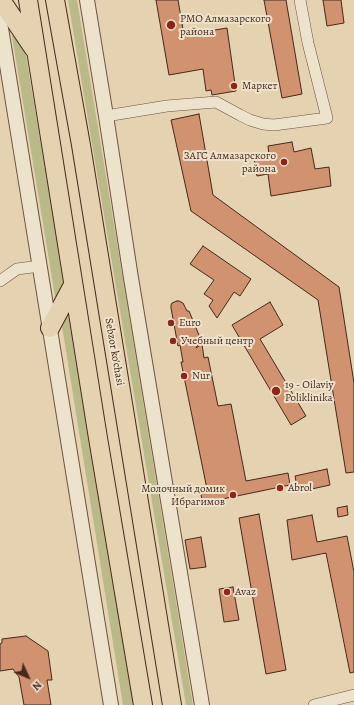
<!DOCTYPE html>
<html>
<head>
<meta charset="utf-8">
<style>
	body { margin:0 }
	#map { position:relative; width:354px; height:705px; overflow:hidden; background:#e4d2b1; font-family:Alegreya,serif }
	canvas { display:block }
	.north { position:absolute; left:8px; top:657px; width:40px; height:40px; -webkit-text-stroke:3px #ede2cc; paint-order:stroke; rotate:134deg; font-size:11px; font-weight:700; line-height:16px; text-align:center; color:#47281c }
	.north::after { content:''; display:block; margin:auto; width:14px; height:18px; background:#47281c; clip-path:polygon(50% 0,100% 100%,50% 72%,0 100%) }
</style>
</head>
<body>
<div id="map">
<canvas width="354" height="705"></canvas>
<div class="north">N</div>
</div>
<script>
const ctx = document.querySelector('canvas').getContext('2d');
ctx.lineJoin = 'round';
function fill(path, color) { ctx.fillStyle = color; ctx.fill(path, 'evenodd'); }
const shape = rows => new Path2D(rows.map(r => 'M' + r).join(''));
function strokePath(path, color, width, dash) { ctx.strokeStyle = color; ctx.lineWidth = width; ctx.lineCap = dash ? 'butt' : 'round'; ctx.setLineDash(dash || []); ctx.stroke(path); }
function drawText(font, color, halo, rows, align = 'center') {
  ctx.font = font + ' Alegreya,serif'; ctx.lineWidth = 4; ctx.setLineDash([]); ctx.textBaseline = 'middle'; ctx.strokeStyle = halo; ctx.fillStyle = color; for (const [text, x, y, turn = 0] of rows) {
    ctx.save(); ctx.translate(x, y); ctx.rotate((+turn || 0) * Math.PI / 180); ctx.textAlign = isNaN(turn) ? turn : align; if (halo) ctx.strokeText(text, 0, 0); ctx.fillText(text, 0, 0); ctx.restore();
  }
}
fill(shape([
	[68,0,77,0,193,705,186,705],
	[17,35,26,56,65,287,56,302,12,36],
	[69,305,135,705,123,705,61,320]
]), '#baba88');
const building = shape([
	[156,0,178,0,184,35,227,28,236,91,212,95,211,90,206,91,203,69,169,75,156,0],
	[264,0,286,0,302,94,282,98,264,0],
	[323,0,341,0,344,23,327,26,323,0],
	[199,114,213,195,339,287,354,383,354,472,346,473,318,300,191,211,171,120,199,114],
	[292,142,294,152,311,148,315,169,329,167,331,186,271,196,268,174,257,176,254,158,269,155,268,146,292,142],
	[203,246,251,279,240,296,234,292,217,318,209,306,213,300,204,294,214,280,190,264,203,246],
	[177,301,179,301,183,303,187,311,189,311,201,340,196,348,202,344,204,358,208,357,218,406,231,404,246,481,288,473,290,485,203,503,200,491,207,489,181,362,183,362,180,345,178,346,171,308,171,305,172,303,177,301],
	[270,302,283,325,260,339,306,416,291,425,232,325,270,302],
	[327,469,330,485,298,492,295,476,327,469],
	[347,506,348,515,338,517,337,508,347,506],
	[259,514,286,670,266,674,239,518,259,514],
	[312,515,317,542,347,536,354,572,354,672,350,673,326,553,292,560,287,520,312,515],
	[201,537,206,567,190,569,185,540,201,537],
	[233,587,239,620,224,622,219,589,233,587],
	[26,636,48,651,52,680,47,680,51,705,24,705,19,677,13,669,0,671,0,644,2,643,2,639,26,636]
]);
fill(building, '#d0926f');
strokePath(building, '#47281c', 1);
const minor = shape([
	[106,116,167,106,216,102,240,115,250,120,263,124,274,125,327,118,308,43,300,0],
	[0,281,17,269,40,266],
	[314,705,354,695]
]);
const tertiary = shape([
	[87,0,106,116,131,278,202,705],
	[0,22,111,705]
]);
const primary = shape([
	[1,0,34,49],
	[28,0,98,438,143,705],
	[55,0,81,145,172,705],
	[50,328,73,285]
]);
strokePath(minor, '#6e5241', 12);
strokePath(tertiary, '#6e5241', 16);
strokePath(primary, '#47281c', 20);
strokePath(minor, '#ede2cc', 11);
strokePath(tertiary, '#ede2cc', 14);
strokePath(primary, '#e4d2b1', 18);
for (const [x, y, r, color] of [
	[171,25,5,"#8f2418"],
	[234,86,4,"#8f2418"],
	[284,162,4,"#8f2418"],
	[171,323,4,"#8f2418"],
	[173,341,4,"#8f2418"],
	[184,376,4,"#8f2418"],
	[276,391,5,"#8f2418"],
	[280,488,4,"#8f2418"],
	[233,495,4,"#8f2418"],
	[227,592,4,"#8f2418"]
]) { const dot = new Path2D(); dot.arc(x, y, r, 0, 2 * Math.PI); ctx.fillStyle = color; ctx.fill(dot); strokePath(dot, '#ede2cc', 1.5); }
drawText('11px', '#47281c', '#ede2cc', [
	["РМО Алмазарского",180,19],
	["района",180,32],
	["Маркет",242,86],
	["ЗАГС Алмазарского",276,156,"right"],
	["района",276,169,"right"],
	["Euro",179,323],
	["Учебный центр",181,341],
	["Nur",192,376],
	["19 - Oilaviy",285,385],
	["Poliklinika",285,398],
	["Abrol",288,488],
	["Молочный домик",225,489,"right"],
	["Ибрагимов",225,502,"right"],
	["Avaz",235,592]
], 'left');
drawText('11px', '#47281c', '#ede2cc', [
	["Sebzor ko‘chasi",114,352,80]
]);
</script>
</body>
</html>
